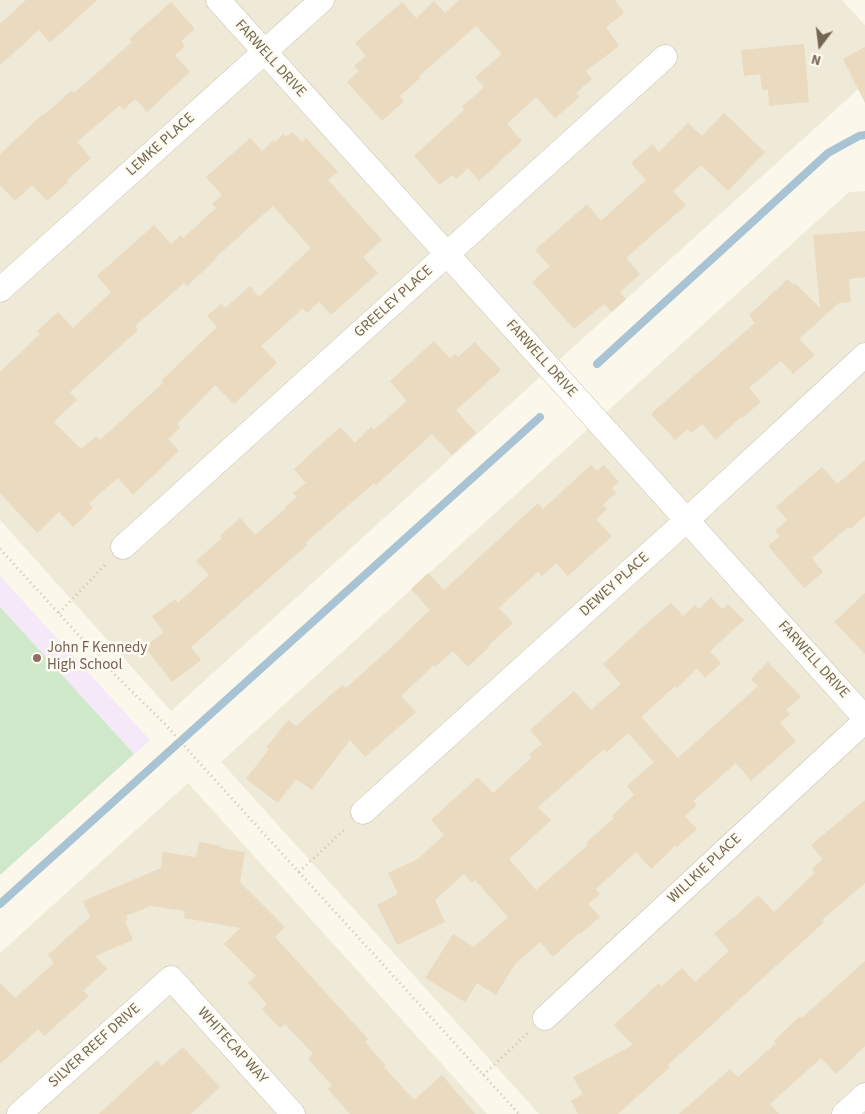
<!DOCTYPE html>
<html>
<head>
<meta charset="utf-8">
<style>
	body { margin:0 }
	#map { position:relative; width:865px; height:1114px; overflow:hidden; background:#fbf8eb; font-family:"Source Sans 3",sans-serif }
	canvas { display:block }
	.north { position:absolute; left:795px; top:20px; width:50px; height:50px; -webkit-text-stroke:4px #fefcf2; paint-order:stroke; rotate:195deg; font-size:14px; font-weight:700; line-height:20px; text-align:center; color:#746550 }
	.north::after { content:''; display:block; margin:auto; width:18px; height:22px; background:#746550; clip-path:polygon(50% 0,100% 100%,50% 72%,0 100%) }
</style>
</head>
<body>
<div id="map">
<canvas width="865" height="1114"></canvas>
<div class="north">N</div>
</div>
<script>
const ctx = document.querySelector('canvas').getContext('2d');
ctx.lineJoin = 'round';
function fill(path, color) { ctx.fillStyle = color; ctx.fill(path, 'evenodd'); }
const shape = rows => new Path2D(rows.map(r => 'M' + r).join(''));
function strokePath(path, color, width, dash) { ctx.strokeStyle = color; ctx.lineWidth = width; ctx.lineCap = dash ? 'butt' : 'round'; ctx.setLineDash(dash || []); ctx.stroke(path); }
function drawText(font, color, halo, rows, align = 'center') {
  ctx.font = font + ' "Source Sans 3",sans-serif'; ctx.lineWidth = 5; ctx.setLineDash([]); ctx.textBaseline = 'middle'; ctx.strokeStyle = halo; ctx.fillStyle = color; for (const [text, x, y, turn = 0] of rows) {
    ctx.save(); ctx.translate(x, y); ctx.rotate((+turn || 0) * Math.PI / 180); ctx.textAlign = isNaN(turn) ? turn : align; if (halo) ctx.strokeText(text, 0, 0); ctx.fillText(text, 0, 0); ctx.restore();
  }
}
fill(shape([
	[0,0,842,0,865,25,865,83,171,711,0,520],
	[865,191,865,1114,539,1114,221,762,849,192],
	[188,783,487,1114,0,1114,0,953]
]), '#efead7');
fill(shape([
	[0,576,150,740,0,875]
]), '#f5e8f8');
fill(shape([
	[0,607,134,754,0,875]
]), '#d0e8ca');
strokePath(shape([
	[597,364,828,153,859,136,865,135],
	[0,904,540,417]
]), '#a8c3d4', 8);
fill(shape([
	[26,0,97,0,50,43,39,30,0,65,0,24],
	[459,0,615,0,624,13,606,27,619,46,586,71,592,79,576,93,580,97,555,118,536,97,507,124,522,141,498,163,499,163,479,181,468,168,456,179,452,175,440,185,414,156,464,110,462,107,484,87,475,77,502,54,476,26,419,76,420,78,400,96,404,101,382,121,347,82,359,71,354,66,366,56,355,43,402,2,416,18,434,1,445,13],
	[171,2,195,29,181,41,185,46,175,55,190,72,147,112,135,99,123,110,120,105,77,142,91,158,67,180,68,182,47,201,32,185,15,201,0,185,0,154,43,114,44,115,71,91,74,93,132,42,129,39],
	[804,44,809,102,769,106,768,90,762,90,760,74,744,76,741,50],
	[865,47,865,103,843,59],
	[724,113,765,152,728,191,701,165,673,191,686,205,626,258,640,274,620,292,626,299,612,312,604,304,574,329,532,282,550,266,535,250,587,204,601,221,646,180,631,163,652,144,659,152,688,123,702,136],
	[292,132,302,142,306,138,338,172,328,180,382,240,363,257,378,273,331,315,319,302,307,313,303,308,261,346,277,363,234,404,215,385,177,424,180,428,168,439,179,451,133,495,118,478,89,503,93,508,73,527,59,512,37,533,0,493,0,372,40,334,37,331,58,312,73,328,111,292,97,276,154,225,171,244,181,235,183,238,216,208,212,204,222,195,206,177,250,138,262,151,273,140,275,142,283,134,286,137],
	[273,206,311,248,259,297,250,286,225,308,221,304,207,316,217,327,161,381,163,383,100,440,96,436,81,449,54,422,77,400,70,392,138,330,135,326,184,283,187,286,217,258,216,257],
	[865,231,865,277,849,279,851,302,839,303,799,339,815,355,793,374,781,361,749,388,761,402,742,418,741,417,716,440,702,424,691,433,688,429,675,440,651,414,679,389,755,323,749,315,788,279,793,285,795,283,820,308,813,235],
	[434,341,450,358,455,354,458,357,475,342,501,370,456,410,476,433,452,455,432,434,376,485,374,483,305,543,307,545,266,581,191,647,201,660,172,682,145,647,164,632,152,616,175,599,178,603,209,575,196,561,222,538,220,536,240,518,255,535,286,508,285,507,297,497,293,493,306,483,294,469,340,427,355,443,371,427,374,430,407,401,390,381],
	[865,460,865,516,850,529,848,527,812,558,823,572,804,588,768,546,780,536,775,531,787,520,776,507,822,467,837,484],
	[591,465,597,471,604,465,619,482,612,488,616,493,603,505,607,509,596,519,612,536,568,576,556,563,542,576,538,572,509,598,499,608,513,623,488,646,489,647,468,667,453,651,435,667,434,665,401,696,416,712,365,757,350,740,312,790,296,779,278,803,246,779,269,749,266,748,288,720,296,726,342,685,346,688,405,635,405,634,430,610,411,589,428,573,444,590,538,503,543,509],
	[865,593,865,654,834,622],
	[711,597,722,609,728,604,744,620,710,651,721,663,705,678,697,668,677,688,675,686,641,717,678,758,758,686,751,679,768,662,801,697,786,710,790,714,780,723,796,741,751,781,736,763,693,801,697,805,685,816,697,829,677,847,676,845,651,869,636,852,596,889,600,894,588,904,600,917,580,934,579,933,553,957,540,942,515,964,496,995,477,983,465,1002,425,978,453,934,474,947,508,917,475,880,472,883,464,874,435,900,445,922,397,945,377,905,398,894,388,873,418,859,444,835,431,820,478,777,493,793,532,757,529,754,542,744,530,730,574,691,591,710,621,684,603,664,645,625,671,603,683,616,695,605,699,609],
	[628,733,654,762,627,786,634,795,612,816,614,818,586,843,588,845,536,890,509,859,551,820,538,807,604,749,607,752],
	[865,800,865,883,822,920,824,922,668,1065,670,1067,618,1114,578,1114,571,1101,583,1094,573,1077,633,1045,614,1025,659,983,662,986,682,968,695,982,729,951,714,934,733,917,734,918,758,895,774,912,815,873,812,869,823,859,811,845],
	[199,842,221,846,221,848,245,852,240,882,285,927,275,937,368,1039,365,1042,386,1066,384,1067,414,1100,442,1075,475,1114,350,1114,328,1089,332,1085,308,1059,313,1054,285,1024,280,1028,262,1009,267,1004,248,983,256,976,224,944,240,928,184,918,185,911,151,906,126,916,128,920,125,921,133,940,95,956,107,969,83,991,89,996,44,1036,38,1029,0,1064,0,983,15,998,54,963,48,955,90,917,83,901,161,868,163,852,196,857],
	[865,961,865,1046,836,1074,821,1058,770,1104,779,1114,679,1114,730,1069,738,1077,776,1043,774,1041,800,1016,802,1018],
	[183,1047,220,1087,191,1114,99,1114,157,1060,162,1066]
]), '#e9dac0');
const minor = shape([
	[218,0,865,718],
	[0,290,322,0],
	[123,547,665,57],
	[363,812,687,520,865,355],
	[545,1018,865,721],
	[19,1114,171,978,293,1114],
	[844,1114,865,1095]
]);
strokePath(minor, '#cac1af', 25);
strokePath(shape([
	[0,549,115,675,167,726,195,758,519,1114],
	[59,613,107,563],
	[299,872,346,828],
	[483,1075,528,1033]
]), '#d3c3a8', 3, [1, 4]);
strokePath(minor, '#fff', 24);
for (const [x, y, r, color] of [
	[37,658,5,"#8d6e63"]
]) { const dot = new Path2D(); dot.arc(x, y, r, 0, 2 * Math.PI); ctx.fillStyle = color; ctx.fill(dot); strokePath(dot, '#fefcf2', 2); }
drawText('15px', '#746550', '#fefcf2', [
	["FARWELL DRIVE",270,59,48],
	["LEMKE PLACE",161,145,-42],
	["GREELEY PLACE",394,302,-42],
	["FARWELL DRIVE",541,359,48],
	["DEWEY PLACE",615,585,-42],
	["FARWELL DRIVE",813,660,48],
	["WILLKIE PLACE",705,869,-43],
	["SILVER REEF DRIVE",95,1046,-42],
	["WHITECAP WAY",232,1046,48]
]);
drawText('15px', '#785e54', '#fefcf2', [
	["John F Kennedy",47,649],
	["High School",47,666]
], 'left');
</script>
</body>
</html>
